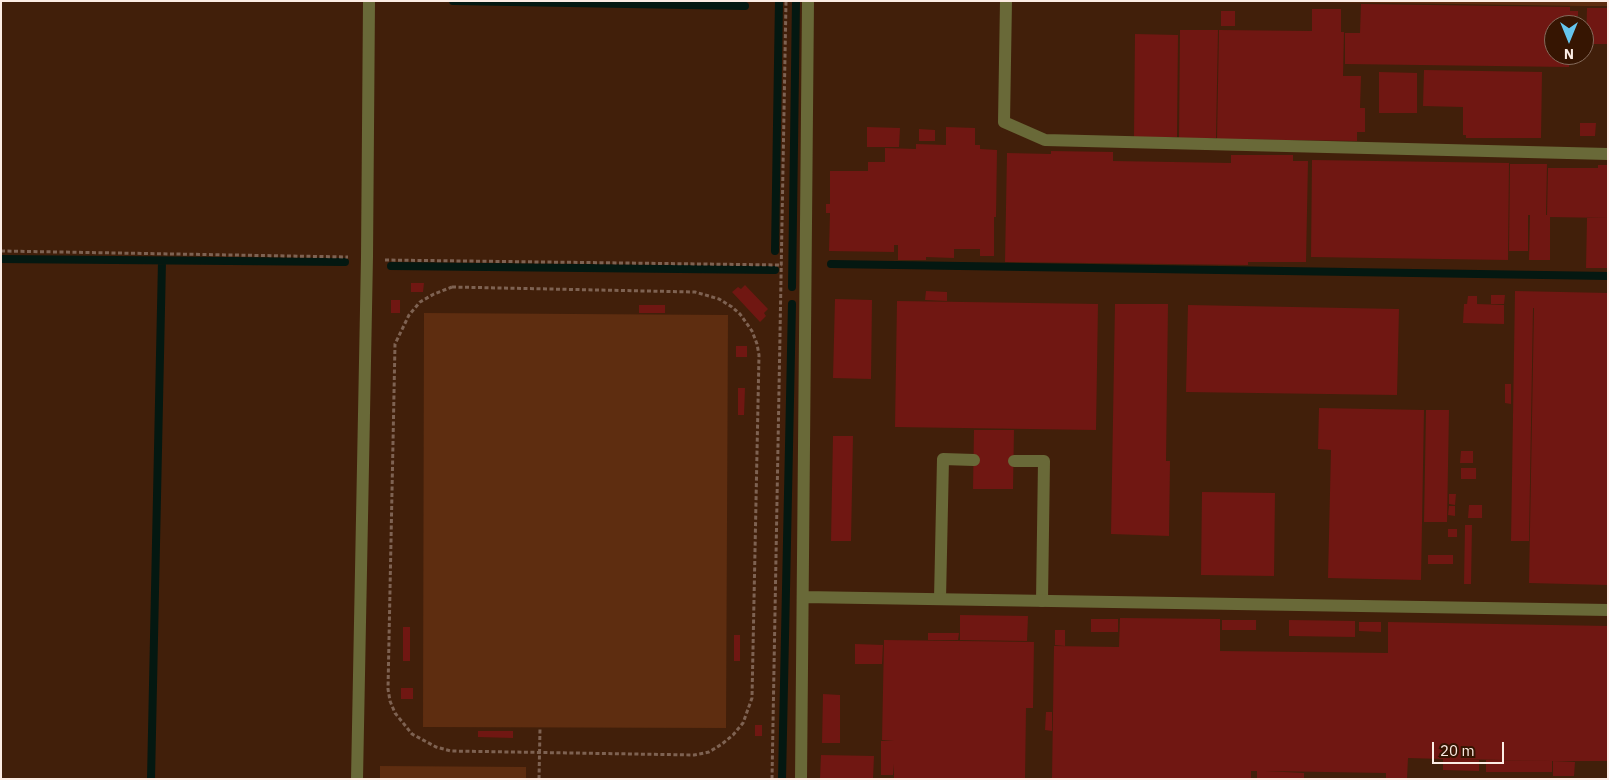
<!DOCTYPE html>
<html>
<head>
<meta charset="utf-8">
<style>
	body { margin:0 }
	#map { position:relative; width:1609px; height:780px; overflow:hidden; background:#411f0a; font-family:"IBM Plex Sans",sans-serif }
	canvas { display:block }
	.frame { position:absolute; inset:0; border:2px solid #fcece4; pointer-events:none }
	.north { position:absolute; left:1544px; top:15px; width:50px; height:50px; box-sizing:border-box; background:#361502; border:1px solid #856b5c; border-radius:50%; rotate:180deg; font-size:14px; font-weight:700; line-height:20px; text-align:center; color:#fcece4 }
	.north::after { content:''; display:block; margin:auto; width:18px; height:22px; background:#65c5ee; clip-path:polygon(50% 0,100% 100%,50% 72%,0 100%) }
	.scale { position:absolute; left:1432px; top:742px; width:72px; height:22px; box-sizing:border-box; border:2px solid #fcece4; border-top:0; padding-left:6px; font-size:15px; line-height:18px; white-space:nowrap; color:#fcece4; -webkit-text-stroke:4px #361502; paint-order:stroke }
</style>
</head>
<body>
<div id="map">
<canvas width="1609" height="780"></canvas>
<div class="frame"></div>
<div class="north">N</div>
<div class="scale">20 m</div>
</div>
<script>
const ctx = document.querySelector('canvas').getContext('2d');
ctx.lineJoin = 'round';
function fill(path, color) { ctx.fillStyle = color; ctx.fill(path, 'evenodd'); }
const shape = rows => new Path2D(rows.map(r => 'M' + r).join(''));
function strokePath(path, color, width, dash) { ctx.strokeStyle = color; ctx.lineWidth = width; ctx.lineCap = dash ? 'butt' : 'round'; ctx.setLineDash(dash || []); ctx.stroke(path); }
fill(shape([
	[1261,1,1608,1,1608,6,1584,6],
	[424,313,728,315,726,728,423,727],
	[380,766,526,767,526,779,380,779]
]), '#5e2d10');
strokePath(shape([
	[453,1,745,6],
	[775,251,779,1],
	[1,259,345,262],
	[831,264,1608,276],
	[391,266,775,270],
	[792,287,796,1],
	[151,779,162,261],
	[782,779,792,304]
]), '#041811', 8);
fill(shape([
	[1361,4,1570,7,1570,11,1578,11,1578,16,1570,16,1570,21,1582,22,1582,25,1554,25,1554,55,1570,55,1569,67,1345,64,1345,33,1360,33],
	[1587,8,1608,8,1608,44,1586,44],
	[1312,9,1341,9,1341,32,1344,32,1343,76,1361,76,1360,108,1365,108,1365,132,1357,132,1357,141,1217,139,1219,30,1312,31],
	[1221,11,1235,11,1235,26,1221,26],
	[1180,30,1218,30,1216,138,1179,138],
	[1135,34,1178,35,1177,137,1134,137],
	[1424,70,1542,72,1541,138,1466,138,1466,135,1463,135,1463,107,1423,106],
	[1379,72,1417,73,1417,113,1379,113],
	[1580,123,1596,123,1595,136,1580,136],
	[867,127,900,128,899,147,867,147],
	[946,127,975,128,975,145,980,145,980,149,997,150,996,217,994,217,994,256,980,256,980,249,954,249,954,258,926,257,926,260,898,260,898,245,894,245,894,252,829,251,830,213,826,213,826,204,830,204,830,171,868,171,868,162,885,162,885,148,916,149,916,144,946,145],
	[919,129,935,130,935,141,919,141],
	[1051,151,1113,152,1113,161,1231,163,1231,155,1293,155,1293,161,1308,161,1306,262,1248,262,1248,265,1005,262,1007,153,1051,154],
	[1312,160,1509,163,1508,260,1311,257],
	[1510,164,1547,164,1546,215,1539,215,1547,215,1548,168,1598,168,1598,165,1608,165,1608,218,1550,217,1550,260,1529,260,1530,215,1528,215,1528,251,1509,251],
	[1587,218,1608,218,1608,268,1586,268],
	[411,283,424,283,423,292,411,292],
	[745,285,768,309,764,313,766,316,760,322,732,292,738,287,741,289],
	[926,291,947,292,947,301,925,300],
	[1515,291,1608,293,1608,585,1529,583,1534,308,1575,308,1533,308,1529,541,1511,541],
	[1491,295,1505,295,1504,304,1491,304],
	[1468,296,1477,296,1477,304,1504,305,1504,324,1463,323,1464,304,1467,304],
	[835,299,872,300,871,379,833,378],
	[391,300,400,300,400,313,391,313],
	[897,301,1098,304,1096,430,895,427],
	[1115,304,1168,304,1166,461,1170,461,1169,536,1111,534],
	[639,305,665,305,665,313,639,313],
	[1188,305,1399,309,1397,395,1186,392],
	[736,346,747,346,747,357,736,357],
	[1505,384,1511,384,1511,404,1505,403],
	[738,388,745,388,744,415,738,415],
	[1319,408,1424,410,1421,580,1328,578,1331,450,1318,449],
	[1426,410,1449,410,1447,522,1424,522],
	[974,430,1014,430,1013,489,973,489],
	[833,436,853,436,851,541,831,541],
	[1461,451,1473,451,1473,463,1460,463],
	[1461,468,1476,468,1476,479,1461,479],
	[1202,492,1275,493,1274,576,1201,575],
	[1449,494,1456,494,1455,505,1449,504],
	[1469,505,1482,505,1482,518,1468,518],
	[1449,506,1455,506,1455,516,1448,515],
	[1465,525,1472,525,1471,584,1464,584],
	[1448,529,1457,529,1457,537,1448,537],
	[1428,555,1453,555,1453,564,1428,564],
	[960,615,1028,616,1027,641,960,640],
	[1120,618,1220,619,1220,651,1388,653,1388,622,1608,626,1608,761,1553,761,1553,759,1553,761,1454,759,1479,760,1479,771,1443,770,1443,759,1408,758,1407,779,1386,779,1386,773,1265,771,1304,773,1304,779,1257,779,1257,771,1251,771,1251,779,1052,779,1054,646,1119,647],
	[1091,619,1118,619,1118,632,1091,632],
	[1222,620,1256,620,1256,630,1222,630],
	[1289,620,1355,621,1355,637,1289,636],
	[1359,622,1381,622,1381,632,1359,631],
	[403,627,410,627,410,661,403,661],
	[1055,630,1065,630,1065,646,1055,645],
	[928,633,959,633,958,640,928,640],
	[734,635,740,635,740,661,734,661],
	[884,640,1034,642,1033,708,1026,708,1025,779,894,779,894,764,893,775,881,775,881,741,894,741,882,740],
	[855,644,883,645,882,664,855,664],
	[401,688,413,688,413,699,401,699],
	[823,694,840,695,840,743,822,743],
	[1046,712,1052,712,1052,731,1045,730],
	[755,725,762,725,762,736,755,736],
	[478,731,513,731,513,738,478,737],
	[821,755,874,756,873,779,820,779],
	[1486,760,1552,761,1552,772,1486,772],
	[1553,761,1575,762,1574,776,1553,776]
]), '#701712');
strokePath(shape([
	[1,251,348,257],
	[385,260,782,265],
	[452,287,695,292,719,299,732,307,740,314,752,331,757,344,759,355,752,698,743,723,733,735,722,744,709,752,694,755,451,751,436,747,412,734,395,713,390,701,388,689,395,344,409,315,420,302,434,294,452,287],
	[539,779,540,729],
	[772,779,786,1]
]), '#7e6252', 3, [4, 2.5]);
strokePath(shape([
	[1006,1,1004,122,1045,140,1608,154],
	[1014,461,1044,461,1042,601],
	[940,599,943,459,974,460]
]), '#696938', 12);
strokePath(shape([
	[803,597,1608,610],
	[357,779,367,257,369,1],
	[801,779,808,1]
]), '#696938', 12);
</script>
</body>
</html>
